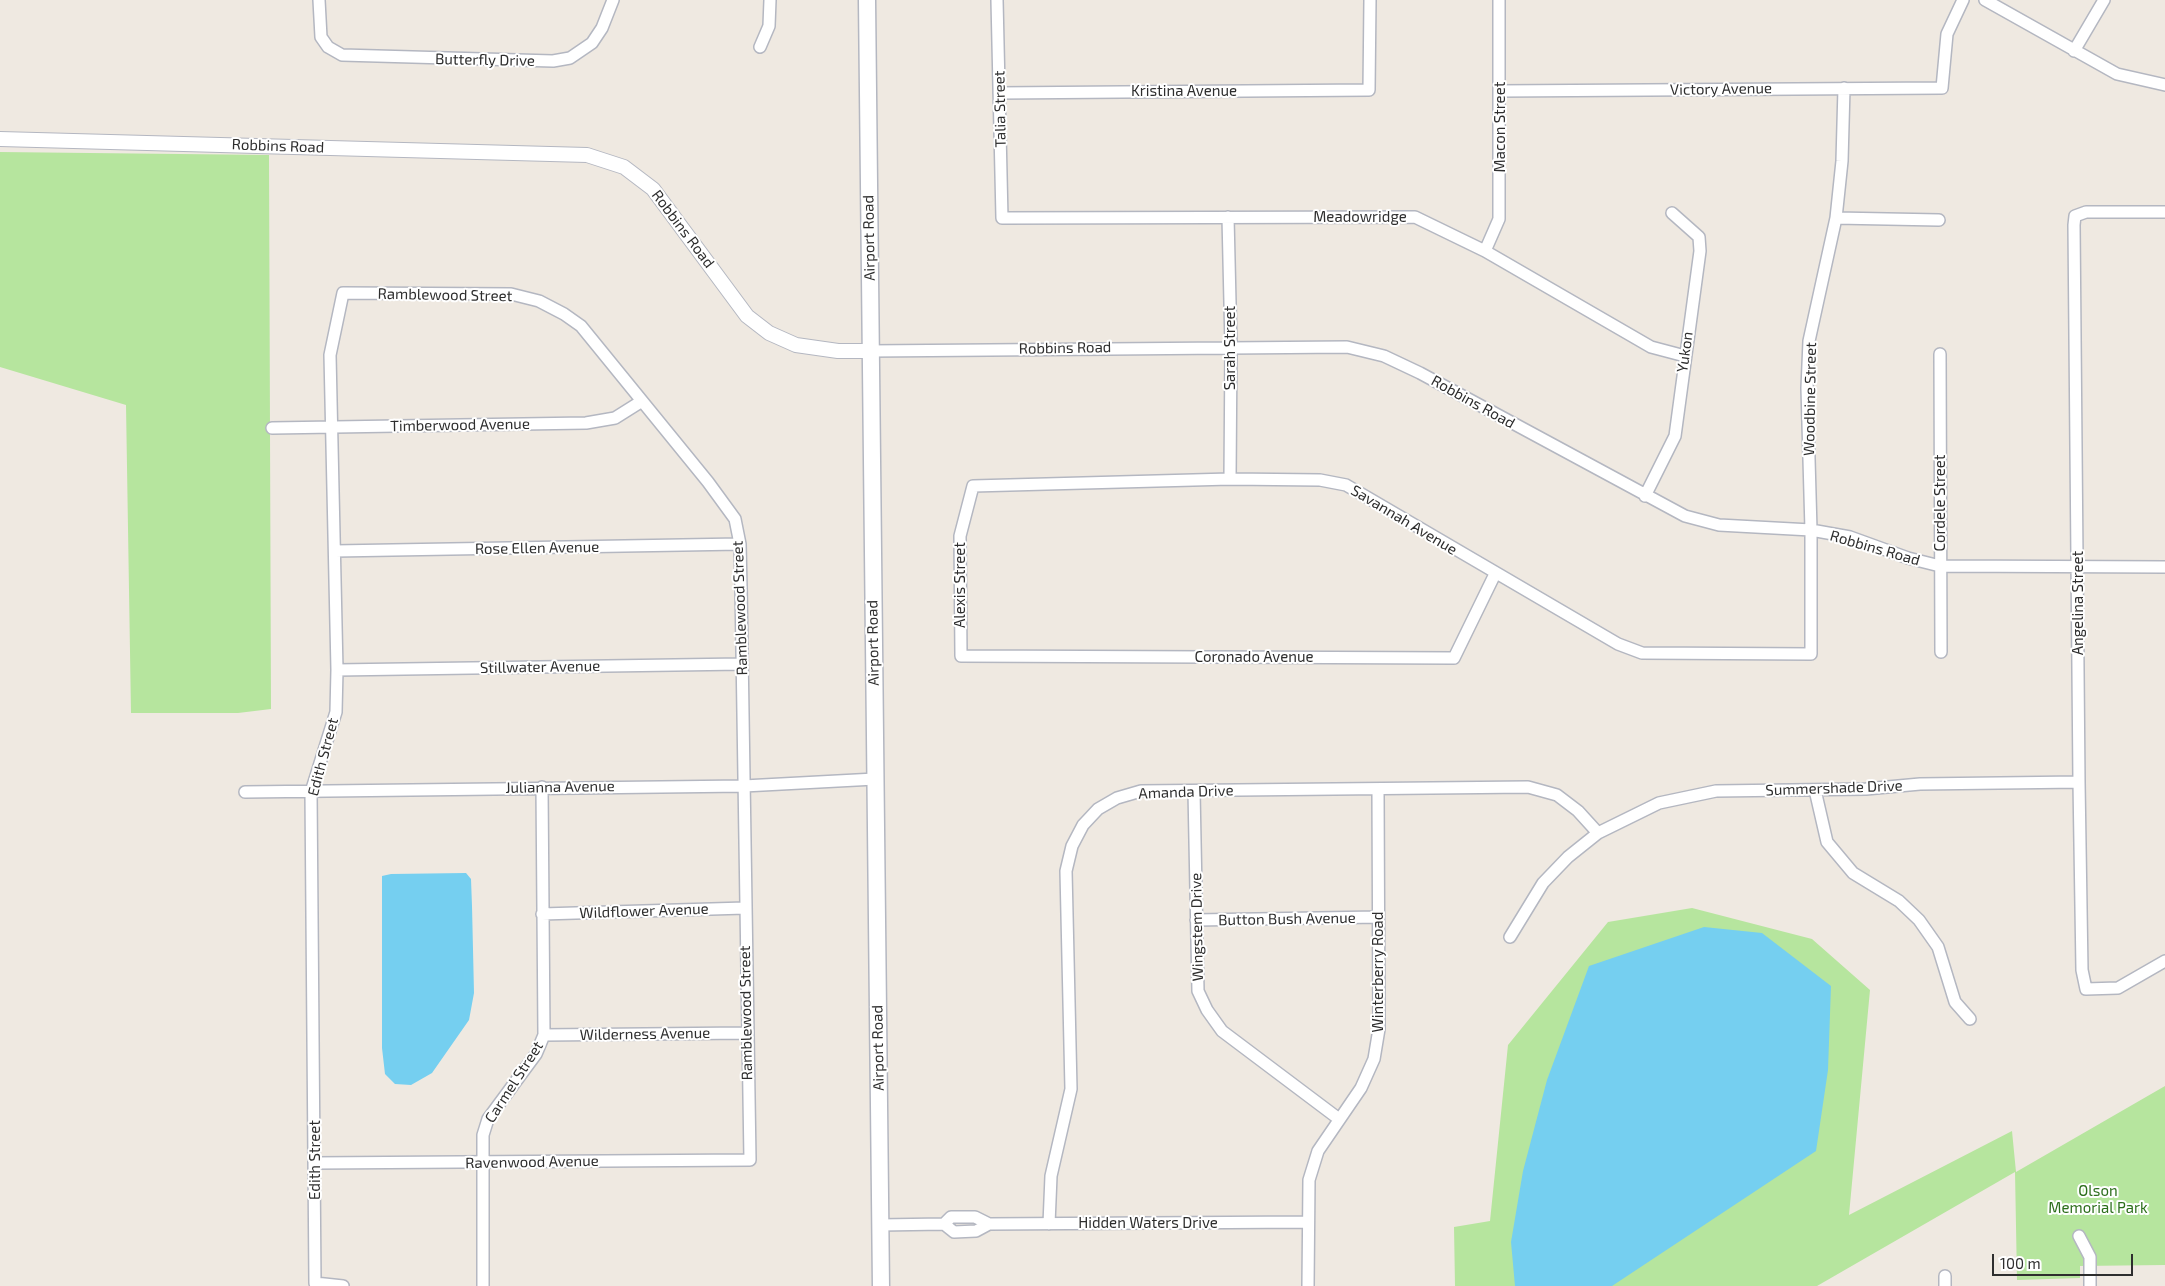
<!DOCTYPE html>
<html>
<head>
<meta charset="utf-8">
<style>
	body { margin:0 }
	#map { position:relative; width:2165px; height:1286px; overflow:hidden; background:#efe9e1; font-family:"Exo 2",sans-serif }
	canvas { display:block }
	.scale { position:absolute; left:1992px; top:1254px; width:141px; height:22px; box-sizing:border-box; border:2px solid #2e2e2e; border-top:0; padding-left:6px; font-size:15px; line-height:18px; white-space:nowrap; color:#2e2e2e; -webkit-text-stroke:4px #fff; paint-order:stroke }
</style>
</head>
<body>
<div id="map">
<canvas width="2165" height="1286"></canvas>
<div class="scale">100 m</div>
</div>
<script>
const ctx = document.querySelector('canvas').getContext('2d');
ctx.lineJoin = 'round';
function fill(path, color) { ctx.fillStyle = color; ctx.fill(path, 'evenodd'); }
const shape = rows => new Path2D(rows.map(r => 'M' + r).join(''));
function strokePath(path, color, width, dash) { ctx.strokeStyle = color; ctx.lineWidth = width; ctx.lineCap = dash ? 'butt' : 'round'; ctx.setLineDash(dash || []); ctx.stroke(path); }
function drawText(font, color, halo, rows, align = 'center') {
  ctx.font = font + ' "Exo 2",sans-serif'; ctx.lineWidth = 4; ctx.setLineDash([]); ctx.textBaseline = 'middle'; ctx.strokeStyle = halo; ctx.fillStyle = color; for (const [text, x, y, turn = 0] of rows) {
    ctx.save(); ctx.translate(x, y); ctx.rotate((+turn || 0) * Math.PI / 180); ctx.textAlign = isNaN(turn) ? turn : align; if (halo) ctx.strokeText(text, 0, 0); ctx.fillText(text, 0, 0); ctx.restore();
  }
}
fill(shape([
	[0,152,269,155,271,709,238,713,131,713,126,405,0,367],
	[1692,908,1812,939,1870,990,1849,1215,2012,1131,2016,1172,2165,1086,2165,1265,2080,1266,2080,1278,2017,1280,2015,1172,1817,1286,1455,1286,1454,1227,1490,1221,1508,1045,1608,922]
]), '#b6e59e');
fill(shape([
	[466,873,471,879,472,906,474,993,469,1020,432,1073,411,1085,395,1084,385,1074,382,1048,382,876,391,874],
	[1704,927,1762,933,1831,986,1828,1070,1816,1151,1612,1286,1515,1286,1511,1242,1523,1171,1547,1080,1589,966]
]), '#75cff0');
const minor = shape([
	[319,0,321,37,328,47,342,55,553,61,570,58,592,43,602,28,613,0],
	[997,0,1002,218,1415,217,1485,251,1651,347,1685,356],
	[1985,0,2117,74,2165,85],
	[760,47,769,26,770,0],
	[2074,51,2104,0],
	[1500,91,1942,88,1947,34,1963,0],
	[999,93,1369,90,1370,0],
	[2165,212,2086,212,2075,216,2074,225,2079,782,2082,970,2086,989,2118,988,2165,961],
	[1228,217,1231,346,1230,479],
	[1836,218,1939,220],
	[1485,251,1499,219,1499,0],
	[870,351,1347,347,1384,356,1420,373,1685,516,1719,525,1811,530,1850,537,1908,558,1940,566,2165,567],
	[1940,354,1941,652],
	[272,428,586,423,615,418,642,401],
	[1645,496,1675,436,1700,251,1699,237,1672,213],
	[335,551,740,544],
	[1495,574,1454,658,961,656,960,536,973,486,1230,479,1320,480,1346,485,1618,644,1642,653,1811,654,1811,530,1807,388,1809,341,1836,218,1842,161,1844,88],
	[337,670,742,664],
	[1815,790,1827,842,1853,873,1899,901,1919,920,1938,947,1955,1002,1970,1019],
	[1194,791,1198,991,1207,1010,1222,1031,1339,1119],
	[245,792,744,786,875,779],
	[542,914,745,908],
	[1196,920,1378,917],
	[1510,937,1543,883,1568,857,1598,833,1659,803,1716,791,1866,789,1920,784,2079,782],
	[544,1035,746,1033],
	[315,1163,750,1160,741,587,740,544,735,519,708,482,581,326,564,314,539,301,511,294,343,293,330,355,337,670,336,712,311,792,315,1283,343,1286],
	[944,1224,951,1217,975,1217,989,1224,1307,1222],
	[1049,1224,1051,1176,1071,1089,1066,871,1072,846,1083,825,1098,809,1117,798,1141,791,1528,787,1557,795,1578,811,1598,833],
	[880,1225,944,1224,954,1232,976,1231,989,1224],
	[2079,1236,2090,1257,2090,1286],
	[1945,1276,1945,1286],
	[483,1286,483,1135,488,1119,536,1054,544,1035,542,787],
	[1308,1286,1309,1180,1318,1151,1361,1088,1374,1059,1379,1029,1378,790]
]);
const tertiary = shape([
	[0,139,587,155,624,167,653,189,747,316,769,333,796,345,838,351,870,351]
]);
const secondary = shape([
	[867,0,881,1286]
]);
strokePath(minor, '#b4b7c1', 14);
strokePath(tertiary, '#b4b7c1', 16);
strokePath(secondary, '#b4b7c1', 19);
strokePath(minor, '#fff', 11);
strokePath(tertiary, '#fff', 14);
strokePath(secondary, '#fff', 16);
drawText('15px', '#2e2e2e', '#fff', [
	["Butterfly Drive",485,60,1],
	["Victory Avenue",1721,89,-1],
	["Kristina Avenue",1184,91],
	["Talia Street",1000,109,-91],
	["Macon Street",1500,127,-90],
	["Robbins Road",278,146,2],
	["Meadowridge",1360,217],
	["Robbins Road",683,229,53],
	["Airport Road",869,238,-91],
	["Ramblewood Street",445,295,1],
	["Robbins Road",1065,348,-1],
	["Sarah Street",1230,348,-90],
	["Yukon",1685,352,-82],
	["Woodbine Street",1810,399,-89],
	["Robbins Road",1473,402,29],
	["Timberwood Avenue",460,425,-1],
	["Cordele Street",1940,503,-90],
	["Savannah Avenue",1404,520,31],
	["Rose Ellen Avenue",537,548,-1],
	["Robbins Road",1875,548,16],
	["Alexis Street",960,585,-90],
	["Angelina Street",2078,603,-90],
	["Ramblewood Street",740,608,-92],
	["Airport Road",873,643,-91],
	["Coronado Avenue",1254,657],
	["Stillwater Avenue",540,667,-1],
	["Edith Street",323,757,-75],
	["Julianna Avenue",560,787,-1],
	["Summershade Drive",1834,788,-2],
	["Amanda Drive",1186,792,-2],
	["Wildflower Avenue",644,911,-2],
	["Button Bush Avenue",1287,919,-1],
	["Wingstem Drive",1197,927,-91],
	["Winterberry Road",1378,972,-90],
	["Ramblewood Street",746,1013,-91],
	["Wilderness Avenue",645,1034,-1],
	["Airport Road",878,1048,-91],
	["Carmel Street",514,1082,-57],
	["Edith Street",315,1160,-90],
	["Ravenwood Avenue",532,1162,-1],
	["Hidden Waters Drive",1148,1223]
]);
drawText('15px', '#2c6e1b', '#fff', [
	["Olson",2098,1191],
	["Memorial Park",2098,1208]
]);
</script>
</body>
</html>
